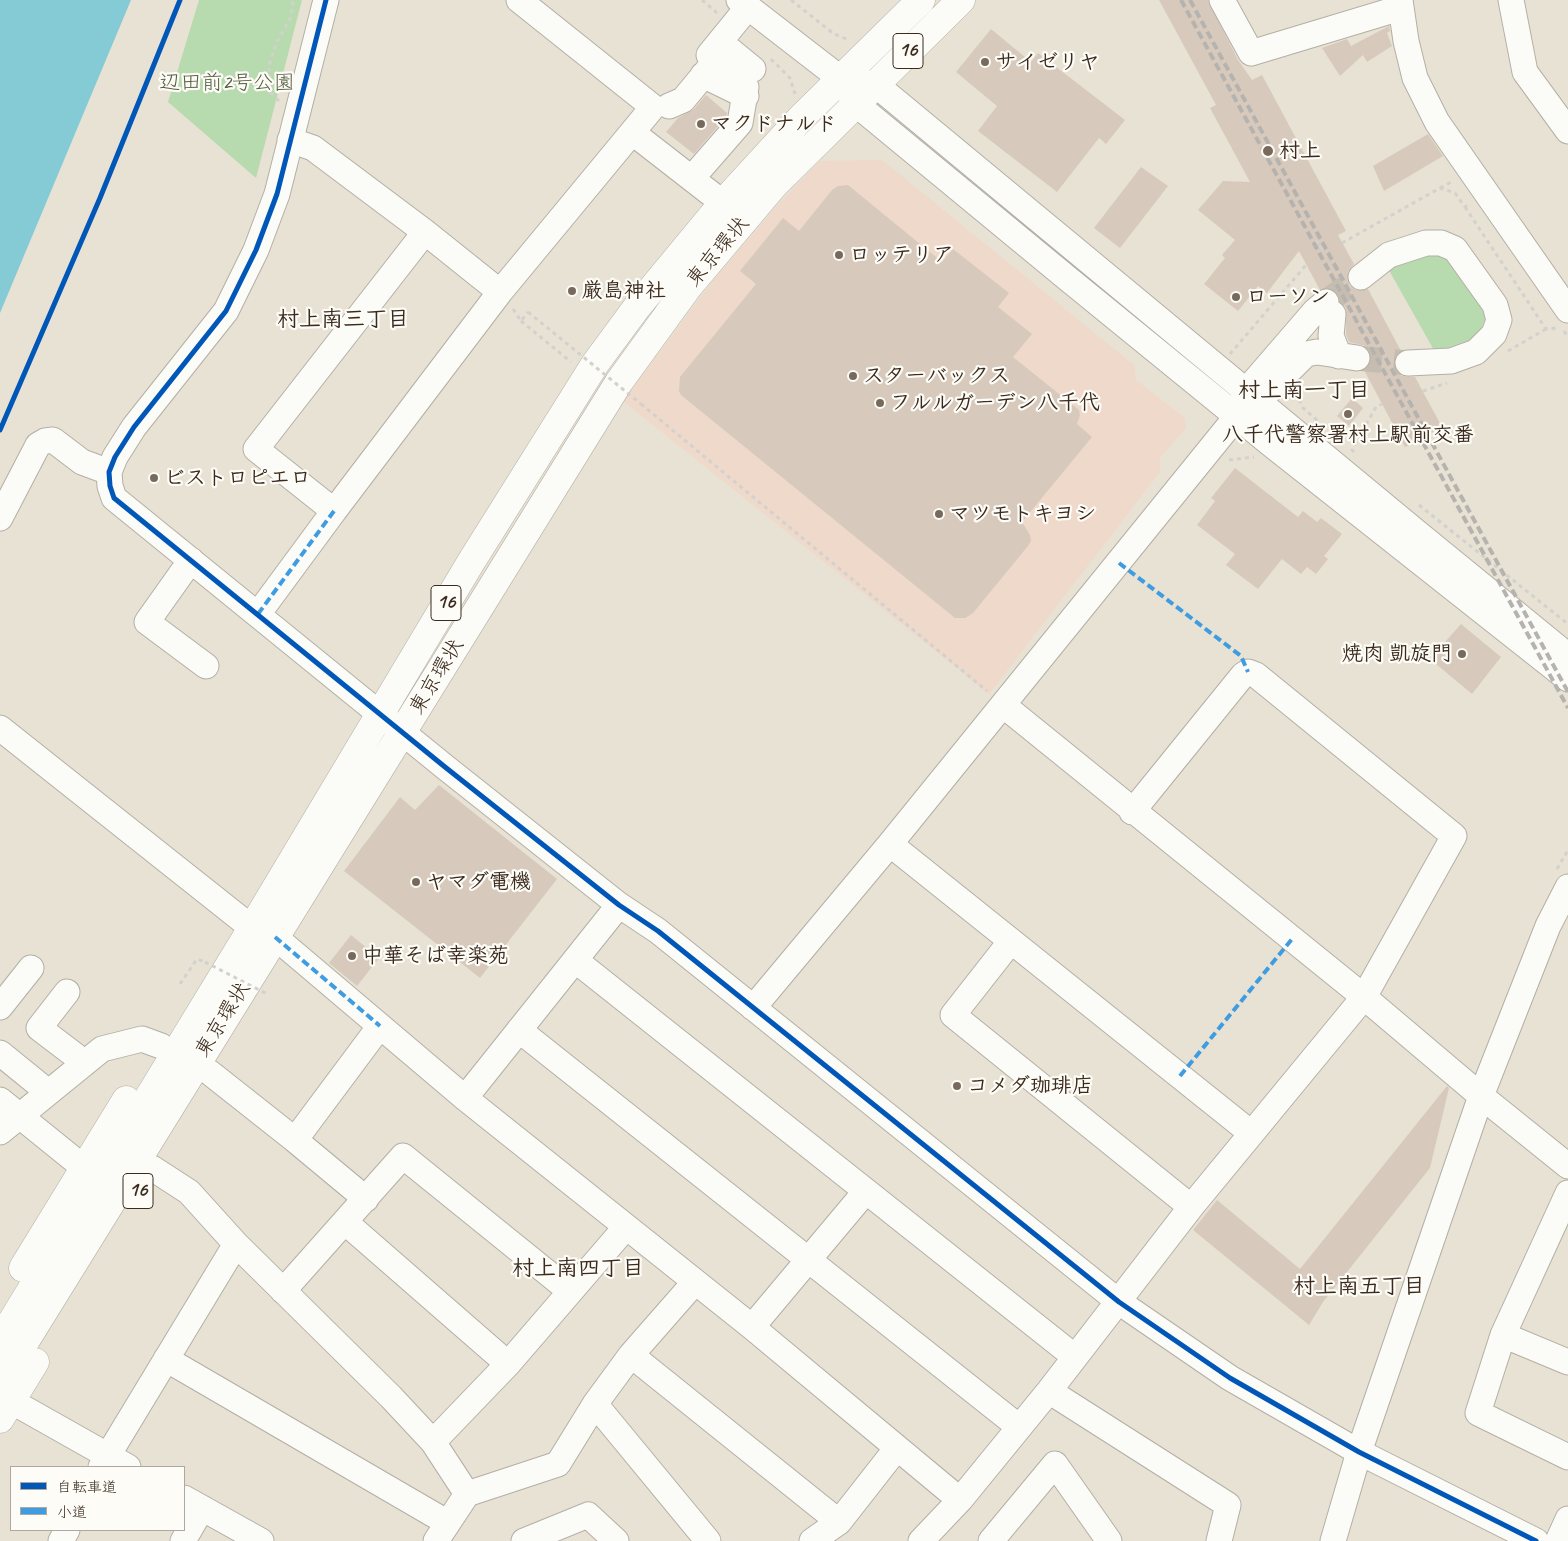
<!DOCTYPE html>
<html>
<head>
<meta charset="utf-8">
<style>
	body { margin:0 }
	#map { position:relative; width:1568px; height:1541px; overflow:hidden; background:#e7e2d3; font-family:Caveat,"Klee One",sans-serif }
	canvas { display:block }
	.legend { position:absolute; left:10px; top:1466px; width:175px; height:65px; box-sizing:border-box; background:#fdfcf7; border:1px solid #afa8a0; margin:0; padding:6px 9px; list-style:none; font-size:15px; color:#3b2a1e }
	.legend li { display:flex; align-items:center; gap:10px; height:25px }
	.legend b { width:25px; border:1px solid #afa8a0 }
</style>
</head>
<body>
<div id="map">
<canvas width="1568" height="1541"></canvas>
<ul class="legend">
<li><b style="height:6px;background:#0057b8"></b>自転車道</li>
<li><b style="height:6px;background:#3f9ce0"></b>小道</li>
</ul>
</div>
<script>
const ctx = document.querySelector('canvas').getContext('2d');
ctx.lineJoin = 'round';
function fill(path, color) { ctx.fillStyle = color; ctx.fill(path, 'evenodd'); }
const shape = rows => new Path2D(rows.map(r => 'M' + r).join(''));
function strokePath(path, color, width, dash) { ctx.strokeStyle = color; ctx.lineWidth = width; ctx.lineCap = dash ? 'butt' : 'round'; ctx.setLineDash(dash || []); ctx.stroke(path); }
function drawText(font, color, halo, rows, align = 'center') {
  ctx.font = font + ' Caveat,"Klee One",sans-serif'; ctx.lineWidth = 4.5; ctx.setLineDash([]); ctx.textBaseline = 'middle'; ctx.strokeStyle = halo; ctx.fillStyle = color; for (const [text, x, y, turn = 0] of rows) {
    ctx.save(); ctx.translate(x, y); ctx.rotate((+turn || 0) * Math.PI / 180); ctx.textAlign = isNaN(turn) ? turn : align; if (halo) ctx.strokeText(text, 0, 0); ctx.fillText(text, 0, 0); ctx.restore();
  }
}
fill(shape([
	[882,160,1134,365,1136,380,1184,417,1186,428,1160,458,1160,472,989,694,623,401,716,277,775,208,820,161]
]), '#efd9cb');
fill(shape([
	[199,0,302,0,256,178,168,102],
	[1438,246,1487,314,1480,332,1470,340,1435,352,1386,265]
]), '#b7dbae');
fill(shape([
	[0,0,131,0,0,313]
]), '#85cbd6');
fill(shape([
	[1159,0,1208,0,1238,60,1252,80,1262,75,1346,231,1338,235,1354,264,1348,272,1349,285,1356,290,1368,289,1401,351,1395,357,1396,370,1402,376,1415,377,1442,427,1405,447,1364,370,1371,361,1370,352,1366,346,1349,342,1346,334,1346,308,1340,302,1337,293,1332,289,1320,290,1299,251,1267,293,1258,286,1238,311,1204,284,1225,258,1222,255,1235,240,1198,210,1223,181,1250,182,1210,108,1216,105],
	[1389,26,1390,31,1387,33,1392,46,1367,62,1363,55,1340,76,1322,48,1347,39,1351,46],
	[991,29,1031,62,1038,53,1125,120,1106,144,1099,138,1057,192,978,131,997,106,956,72],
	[706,95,727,113,726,117,694,154,666,132,678,118,694,109],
	[1428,134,1443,156,1384,191,1373,166],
	[1141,167,1168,186,1120,248,1094,228],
	[848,185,942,262,953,249,1009,293,998,307,1032,334,1013,357,1079,410,1080,415,1077,424,1092,437,1022,522,1030,535,1031,541,1028,546,973,613,965,618,955,618,681,395,679,391,680,377,756,284,740,271,783,218,799,231,832,190,838,186],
	[1352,398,1363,408,1349,426,1337,416],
	[1235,468,1298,517,1303,511,1317,522,1321,518,1342,534,1324,556,1328,559,1316,574,1307,567,1301,574,1282,559,1258,589,1226,565,1235,554,1197,525,1215,501,1211,498],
	[1461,624,1501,657,1472,694,1430,659],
	[439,785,557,879,480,978,344,871,400,797,415,810],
	[351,935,379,958,357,986,329,963],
	[1447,1086,1449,1088,1430,1168,1323,1302,1309,1325,1193,1230,1217,1200,1300,1269]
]), '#d7cabd');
strokePath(shape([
	[1326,302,1361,277],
	[1357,358,1408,363]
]), '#c5bdaf', 25, [25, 12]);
const minor = shape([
	[326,0,277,194,256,250,226,311,134,427,115,457,109,472,110,486,114,498,445,767,619,905,658,931,1119,1302,1230,1378,1359,1452,1536,1541],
	[739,0,841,79,856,104,1067,278,1272,445,1568,679],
	[1222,0,1251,53,1400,8],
	[1400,0,1406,41,1415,78,1437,122,1568,310],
	[1511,0,1525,72,1568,131],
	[720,42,753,69],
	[709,55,748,7],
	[703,75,746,96],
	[856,81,875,84,1415,531,1568,656],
	[669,106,683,100,707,71,716,65,729,64,739,70,746,87,740,123,692,178],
	[633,133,723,203],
	[290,140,313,148,425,232,500,292,653,107,519,0],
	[425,232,256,449,334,511,500,292],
	[1361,277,1389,255,1426,243,1441,243,1455,249,1495,305,1499,320,1494,334,1476,352,1451,361,1408,363],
	[1333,314,1331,336,1339,356],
	[1245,411,1259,401,1306,354,1317,352,1357,358],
	[0,518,38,445,45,441,53,440,82,462,109,472],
	[191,560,147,622,206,666],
	[258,614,334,511],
	[1003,705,1364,997,1481,1096,1568,1166],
	[0,728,252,928],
	[890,844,1251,1133],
	[275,937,380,1026],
	[1011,941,953,1015,1191,1207],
	[575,960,1075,1357],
	[67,992,39,1028,85,1063],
	[0,1007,31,968],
	[753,1008,890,844,1237,416,1246,391,1315,311,1326,302],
	[519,1030,1019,1427],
	[0,1053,48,1092],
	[209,1072,295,1140],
	[465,1098,619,905],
	[0,1100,83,1167],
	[0,1132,102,1049,142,1039,161,1046],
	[152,1168,189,1192,236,1244,391,1397,433,1442,467,1494],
	[1568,1193,1503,1335,1478,1413,1568,1457],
	[366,1199,295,1140,380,1026,465,1098,752,1327,960,1500],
	[345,1222,508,1364],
	[283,1291,403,1156,570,1291],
	[752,1327,866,1191],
	[1503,1335,1568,1362],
	[631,1355,839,1522],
	[166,1359,448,1523],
	[1049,1391,1228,1505,1219,1541],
	[11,1401,128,1467],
	[595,1404,708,1541],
	[433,1442,508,1364,626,1227],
	[101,1467,236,1244],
	[184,1498,261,1541],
	[61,1541,67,1530],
	[183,1541,202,1508],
	[436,1541,467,1494,558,1464,595,1404,631,1355,695,1282],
	[524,1541,588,1515,616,1541],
	[812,1541,839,1522,897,1448],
	[921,1541,960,1500,1049,1391,1191,1207,1364,997,1454,836,1256,675,1248,672,1243,675,1132,812],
	[991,1541,1055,1464,1109,1541],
	[1333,1541,1359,1452,1481,1096,1548,926,1568,887],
	[1558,1541,1568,1519]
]);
const highway = shape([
	[23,1268,126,1100],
	[0,1341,252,928,471,562,595,364,637,307,723,203,800,119,921,0],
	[0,1382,619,382,688,287,774,185,961,0],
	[0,1419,35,1362]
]);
strokePath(minor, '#b4afa5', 27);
strokePath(highway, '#b4afa5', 29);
strokePath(shape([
	[702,0,717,13],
	[791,0,834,34,849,40],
	[771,59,790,78,795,94],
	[279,101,271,93,269,66,276,44,291,17,293,0],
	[1440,188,1453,181],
	[1465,207,1546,329,1557,328],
	[1316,240,1324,252],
	[1342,243,1440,188,1455,193,1465,207,1470,204],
	[513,309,521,321,528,312],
	[521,321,571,362],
	[1564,331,1568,337],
	[1508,351,1546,329],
	[1230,354,1306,265],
	[1423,391,1447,383],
	[1297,392,1302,407,1319,422],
	[641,404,987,691],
	[1354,452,1352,450,1376,407,1382,404],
	[1229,460,1254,457],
	[1419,505,1568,624],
	[1557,869,1568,850],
	[180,984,197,959,205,962]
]), '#d3d1cd', 3, [4, 4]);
strokePath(minor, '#fbfbf8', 25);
strokePath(highway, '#fbfbf8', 28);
strokePath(shape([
	[1181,0,1568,708],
	[1190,0,1568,692]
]), '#b6b3af', 4, [8, 4]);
strokePath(shape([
	[528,312,641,404],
	[205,962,267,994]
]), '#d3d1cd', 3, [4, 4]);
strokePath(shape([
	[1119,563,1241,656,1248,672],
	[258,614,334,511],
	[275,937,380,1026],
	[1180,1076,1292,939]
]), '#3f9ce0', 4, [8, 4]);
strokePath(shape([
	[326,0,277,194,256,250,226,311,134,427,115,457,109,472,110,486,114,498,445,767,619,905,658,931,1119,1302,1230,1378,1359,1452,1536,1541],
	[0,430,100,198,180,0]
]), '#0057b8', 5);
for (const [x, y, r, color] of [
	[985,62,5,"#776a5d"],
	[701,124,5,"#776a5d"],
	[1268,151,6,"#776a5d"],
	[839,255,5,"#776a5d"],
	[572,291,5,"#776a5d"],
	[1236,297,5,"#776a5d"],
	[853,376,5,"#776a5d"],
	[880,403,5,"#776a5d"],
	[1348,414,5,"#776a5d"],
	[154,478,5,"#776a5d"],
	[939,514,5,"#776a5d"],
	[1462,654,5,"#776a5d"],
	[416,882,5,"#776a5d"],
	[352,956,5,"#776a5d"],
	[957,1086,5,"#776a5d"]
]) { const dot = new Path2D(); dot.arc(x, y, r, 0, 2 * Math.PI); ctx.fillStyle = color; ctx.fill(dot); strokePath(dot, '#fdfcf7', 2); }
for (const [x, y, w] of [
	[908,51,30],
	[446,603,30],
	[138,1191,30]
]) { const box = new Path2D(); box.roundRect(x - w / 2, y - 17.5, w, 35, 4); ctx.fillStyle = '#fdfcf7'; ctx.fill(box); strokePath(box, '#3b2a1e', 1); }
drawText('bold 20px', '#3b2a1e', null, [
	["16",908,51],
	["16",446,603],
	["16",138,1191]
]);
drawText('bold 21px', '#3b2a1e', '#fdfcf7', [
	["サイゼリヤ",995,62],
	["マクドナルド",711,124],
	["村上",1279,151],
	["ロッテリア",849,255],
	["厳島神社",582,291],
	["ローソン",1246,297],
	["スターバックス",863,376],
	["フルルガーデン八千代",890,403],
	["八千代警察署村上駅前交番",1348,435,"center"],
	["ビストロピエロ",164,478],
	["マツモトキヨシ",949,514],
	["焼肉 凱旋門",1452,654,"right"],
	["ヤマダ電機",426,882],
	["中華そば幸楽苑",362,956],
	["コメダ珈琲店",967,1086]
], 'left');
drawText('21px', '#545e40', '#fdfcf7', [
	["辺田前2号公園",227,83]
]);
drawText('21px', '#3b2a1e', '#fdfcf7', [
	["東京環状",718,252,-50],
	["東京環状",437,677,-59],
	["東京環状",223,1020,-58]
]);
drawText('bold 22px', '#3b2a1e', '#fdfcf7', [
	["村上南三丁目",343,320],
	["村上南一丁目",1304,391],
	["村上南四丁目",578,1269],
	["村上南五丁目",1359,1287]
]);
</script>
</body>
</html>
